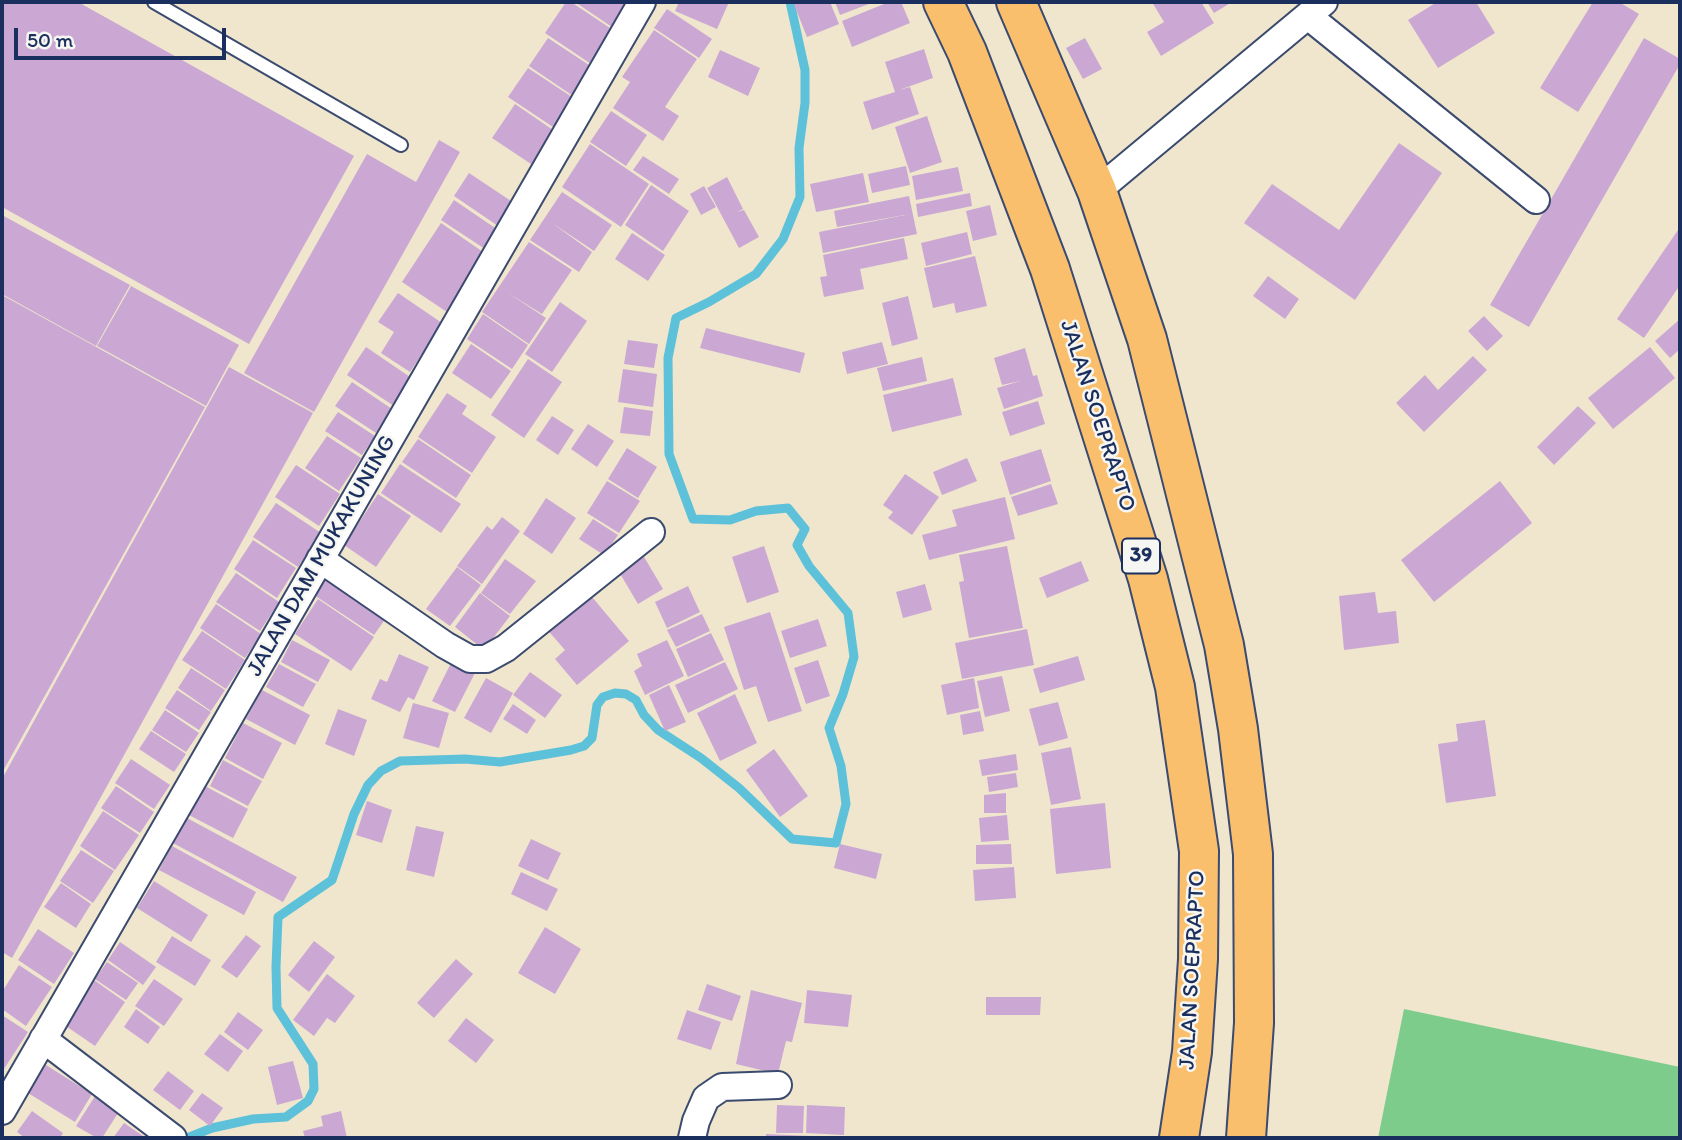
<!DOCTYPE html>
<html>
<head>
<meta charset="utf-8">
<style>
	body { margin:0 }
	#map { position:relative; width:1682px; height:1140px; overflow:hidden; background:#efe6cd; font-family:Itim,sans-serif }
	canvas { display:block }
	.frame { position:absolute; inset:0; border:4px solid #1b2f5e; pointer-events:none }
	.scale { position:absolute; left:14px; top:28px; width:212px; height:32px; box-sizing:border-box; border:4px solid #1b2f5e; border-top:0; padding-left:9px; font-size:21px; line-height:24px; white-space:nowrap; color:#1b2f5e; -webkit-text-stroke:5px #f6f6f2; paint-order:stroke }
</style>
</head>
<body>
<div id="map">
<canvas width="1682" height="1140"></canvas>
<div class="frame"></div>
<div class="scale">50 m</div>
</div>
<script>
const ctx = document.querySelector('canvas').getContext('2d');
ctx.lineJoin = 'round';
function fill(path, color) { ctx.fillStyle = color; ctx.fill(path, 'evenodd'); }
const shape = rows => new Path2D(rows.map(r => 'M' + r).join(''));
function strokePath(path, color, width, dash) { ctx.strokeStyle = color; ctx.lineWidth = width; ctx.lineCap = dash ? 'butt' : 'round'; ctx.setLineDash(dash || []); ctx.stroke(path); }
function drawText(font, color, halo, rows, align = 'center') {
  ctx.font = font + ' Itim,sans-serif'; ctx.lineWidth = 5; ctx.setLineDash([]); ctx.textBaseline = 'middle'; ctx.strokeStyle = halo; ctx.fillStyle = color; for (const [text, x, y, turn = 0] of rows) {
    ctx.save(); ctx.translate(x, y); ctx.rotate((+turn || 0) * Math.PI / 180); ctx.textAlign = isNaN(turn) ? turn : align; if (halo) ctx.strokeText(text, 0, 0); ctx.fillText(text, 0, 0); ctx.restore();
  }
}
fill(shape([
	[1404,1009,1680,1067,1680,1138,1378,1138]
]), '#7dcc8c');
strokePath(shape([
	[187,1138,212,1128,253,1119,286,1117,308,1101,314,1089,313,1064,277,1008,276,967,278,917,332,880,354,814,368,785,381,771,400,761,465,759,500,762,571,750,584,746,592,738,597,705,603,697,615,693,626,694,636,700,644,715,658,730,701,758,739,788,792,839,836,843,846,804,841,766,829,728,843,694,854,657,848,613,809,566,797,545,805,529,788,508,756,511,730,520,693,519,669,454,668,358,676,318,709,302,756,274,783,239,800,197,799,148,805,103,805,70,790,2]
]), '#5cc1d9', 9);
fill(shape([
	[2,2,78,2,354,156,249,344,2,207],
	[566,2,571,2,616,32,594,66,545,33],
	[575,2,629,2,612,27],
	[679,2,729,2,717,29,675,11],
	[793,2,830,2,839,24,807,37],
	[835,2,874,2,840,15],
	[889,2,901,2,910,23,852,47,842,21],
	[1152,2,1201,2,1214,23,1161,56,1147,32,1164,22],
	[1207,2,1232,2,1214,13],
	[1437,2,1476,2,1495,33,1438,68,1408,20],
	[1593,2,1619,2,1639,14,1578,112,1540,88],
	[667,9,712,39,699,58,654,28],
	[654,30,697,59,665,107,679,116,663,141,613,108,630,82,622,77],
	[548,38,595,69,576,98,529,66],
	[1085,38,1102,69,1083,79,1066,48],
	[1644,38,1680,59,1680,64,1529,327,1490,305],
	[924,49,933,78,899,90,910,87,919,114,872,130,863,102,895,92,885,62],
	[720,50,760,68,748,96,708,77],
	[528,68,575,99,556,129,508,97],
	[515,104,556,132,534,166,492,138],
	[611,111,647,135,626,166,590,142],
	[927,116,942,162,910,173,895,127],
	[439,140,460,152,314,412,244,373,367,154,416,182],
	[1399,143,1442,173,1355,300,1244,223,1272,184,1339,230],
	[590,144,649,184,621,227,562,187],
	[643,156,679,179,669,194,633,170],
	[906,166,910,185,872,193,868,174],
	[958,167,963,191,916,200,912,176],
	[469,173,517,205,501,228,454,196],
	[863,173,869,202,816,212,810,184],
	[727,177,743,209,737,212,744,210,759,237,739,248,707,188],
	[651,185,689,211,663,251,625,225],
	[704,186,716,207,701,215,690,194],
	[562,192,612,225,594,251,552,223,592,252,579,272,530,240],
	[970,193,972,206,918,217,916,204],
	[909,196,917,234,823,253,819,232,910,214,837,227,834,211],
	[454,200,501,232,488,251,441,220],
	[990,205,997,235,973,241,966,211],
	[2,215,130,285,96,346,2,294],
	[441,223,486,254,447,312,402,282],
	[1678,230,1680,232,1680,285,1644,338,1617,319],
	[967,232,972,254,926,266,921,243],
	[632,233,665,255,648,281,615,259],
	[904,238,908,259,860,269,864,289,824,297,820,277,827,276,823,255],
	[529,242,572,270,542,314,508,293,546,318,529,344,482,312],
	[975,256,987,306,956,313,954,303,933,308,924,268],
	[1268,276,1299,299,1285,319,1253,296],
	[131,286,239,345,206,406,97,346],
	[398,293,442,323,410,372,381,353,394,332,378,322],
	[2,295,205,407,2,773],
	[908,296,918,339,892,346,882,303],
	[560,302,587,321,552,372,525,354],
	[483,314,528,345,512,369,467,339],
	[1484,316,1503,336,1487,351,1468,331],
	[1680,319,1680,349,1670,358,1655,341],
	[706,328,805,353,800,373,700,348],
	[628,340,658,344,654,368,624,364],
	[882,342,888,364,847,374,842,352],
	[471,344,511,371,491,399,452,373],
	[366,347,413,379,394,406,347,375],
	[1650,347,1675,378,1613,429,1588,398],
	[1025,348,1033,376,1037,375,1043,396,1004,409,997,388,1020,381,1002,385,994,358],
	[1473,356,1487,370,1424,432,1396,403,1425,375,1438,390],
	[922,357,927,381,883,391,877,368],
	[528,359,562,382,524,438,491,415],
	[229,367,313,413,12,958,2,952,2,779],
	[623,369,657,374,653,407,618,402],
	[953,378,962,415,892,432,883,395],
	[352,382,392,409,376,433,335,406],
	[447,393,467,406,462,414,496,437,472,473,418,437],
	[1038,401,1045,424,1010,436,1002,412],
	[1578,406,1596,423,1554,465,1537,447],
	[624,407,653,411,650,436,620,433],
	[338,412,375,436,362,455,325,431],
	[552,416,574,430,558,455,536,440],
	[588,424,614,441,597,467,571,449],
	[327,436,361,458,339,491,305,468],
	[418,439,471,475,456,498,402,462],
	[627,448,657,467,638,498,608,479],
	[1041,449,1051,481,1010,495,1000,462],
	[967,458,977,481,942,495,933,472],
	[400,464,461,504,441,533,381,493],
	[296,465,340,494,319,526,275,497],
	[905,474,939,497,912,535,888,518,893,512,883,505],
	[607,481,640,501,619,533,587,513],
	[1500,481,1532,523,1434,602,1401,560],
	[1051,484,1058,504,1018,516,1011,497],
	[378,494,411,516,376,567,344,545],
	[1005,497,1015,539,929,560,922,535,957,526,952,510],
	[546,498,576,518,552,554,523,534],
	[276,503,321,533,298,567,253,537],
	[502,517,520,531,482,584,457,566,487,526,492,530],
	[593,519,618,535,604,555,579,539],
	[253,540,296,568,277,598,234,569],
	[764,546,779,592,747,603,732,557],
	[1007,546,1023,628,969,638,959,582,964,581,959,555],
	[640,550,663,589,638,604,615,565],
	[505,559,536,581,510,614,481,593],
	[1081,561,1089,581,1047,598,1039,578],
	[457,567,481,585,450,626,426,609],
	[330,571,391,611,374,635,314,595],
	[236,573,279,602,260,631,216,602],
	[925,584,932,610,903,618,896,592],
	[688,586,700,612,667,628,655,602],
	[587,591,629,641,577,685,555,659,565,650,545,627],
	[1375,592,1378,613,1396,611,1399,643,1344,650,1339,596],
	[480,593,510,616,484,650,455,627],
	[318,599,374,637,351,671,295,634],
	[216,604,261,634,245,658,200,628],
	[770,612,802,711,768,722,756,686,744,690,724,627],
	[702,614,710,631,676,647,667,630],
	[818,619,827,646,790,658,781,631],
	[1027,629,1034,665,962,679,955,643],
	[202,631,245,660,226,689,182,660],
	[711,633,724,660,688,677,676,649],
	[292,640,330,660,318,682,281,662],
	[667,640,684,676,645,695,634,671,642,666,637,654],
	[399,654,429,667,414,700,408,697,400,712,371,699,380,679,387,682],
	[1078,656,1085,680,1040,693,1033,669],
	[818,660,830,696,806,704,794,668],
	[452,661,475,673,455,712,432,701],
	[725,662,738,689,688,713,675,685],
	[279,664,316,684,303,707,266,687],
	[191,668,225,690,211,711,178,688],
	[530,672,562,695,545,718,513,695],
	[1002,676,1010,711,985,717,977,681],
	[486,678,513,693,491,733,464,718],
	[974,678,979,708,947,715,941,685],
	[669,685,686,722,665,731,649,695],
	[177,690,211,712,199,730,165,708],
	[262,690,310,715,295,745,246,719],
	[735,694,757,743,720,761,697,713],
	[1058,702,1068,738,1039,746,1029,709],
	[413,703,449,713,439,748,403,738],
	[513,704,536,720,527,734,503,719],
	[338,709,367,720,354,756,325,744],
	[165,710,199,733,186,752,152,730],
	[980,711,984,731,963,735,960,715],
	[1485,720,1496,796,1446,803,1438,744,1458,741,1456,724],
	[243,723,282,743,263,779,225,758],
	[151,731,186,754,174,772,139,749],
	[1071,747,1081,799,1051,805,1041,753],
	[774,749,808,796,780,817,746,770],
	[1016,754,1018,770,982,776,979,760],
	[131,759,170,785,154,809,115,783],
	[223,760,262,781,248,806,210,786],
	[1016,773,1018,787,989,792,987,777],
	[203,785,248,809,233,838,187,814],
	[116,786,154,812,140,833,101,808],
	[1006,793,1006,813,984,813,984,795],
	[367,801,392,810,382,843,356,835],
	[1105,803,1111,868,1056,874,1050,809],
	[103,811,139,835,115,870,80,846],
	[1007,815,1009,840,981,842,979,818],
	[185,817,297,877,283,902,171,842],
	[416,826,444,832,434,877,406,870],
	[531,839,561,853,548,880,518,866],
	[840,844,882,854,876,879,834,868],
	[1011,844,1012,864,976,864,976,845],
	[172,846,256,892,244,915,159,870],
	[81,850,114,871,93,903,60,881],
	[1014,867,1016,898,975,901,973,870],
	[521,872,558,889,547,911,511,894],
	[154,881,208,915,191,942,137,908],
	[61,883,91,904,76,928,44,907],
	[545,927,581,949,555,994,518,973],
	[38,929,74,953,54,984,18,960],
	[246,935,261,946,237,978,221,967],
	[172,936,211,960,195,986,156,962],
	[314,941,335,957,309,992,288,975],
	[120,942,156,967,143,985,108,960],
	[456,959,473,974,434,1018,417,1003],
	[107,962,138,983,126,1000,95,979],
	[19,965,52,987,26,1026,2,1009,2,992],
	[327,974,355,996,335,1023,327,1018,314,1036,293,1020],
	[154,979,183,999,164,1026,135,1006],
	[94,980,125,1002,95,1046,63,1024],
	[707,984,741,996,732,1021,698,1010],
	[751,990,802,1003,792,1042,786,1041,778,1074,736,1064],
	[807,990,852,995,848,1027,804,1023],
	[986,997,1041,997,1040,1015,986,1015],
	[136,1009,160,1027,148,1044,124,1027],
	[687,1010,721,1022,711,1050,677,1039],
	[238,1012,263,1030,248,1050,224,1032],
	[2,1015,28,1032,2,1072],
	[466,1018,494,1040,476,1063,448,1041],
	[220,1034,243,1051,228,1072,204,1054],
	[293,1061,303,1098,277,1105,268,1067],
	[46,1065,92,1094,75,1122,28,1093],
	[168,1071,194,1091,180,1110,153,1090],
	[97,1093,122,1107,102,1138,97,1138,76,1126],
	[202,1093,223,1108,210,1126,189,1110],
	[777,1105,804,1106,803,1133,776,1133],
	[807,1105,845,1107,844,1135,806,1133],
	[32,1111,63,1133,60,1138,25,1138,17,1132],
	[341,1111,347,1138,305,1138,303,1131,323,1126,321,1116],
	[124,1123,146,1138,113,1138],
	[766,1134,811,1136,810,1138,766,1138]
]), '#cba8d3');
const lane = shape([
	[154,2,401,145]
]);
const street = shape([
	[1308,16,1536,200],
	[1097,191,1324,2],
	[320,559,445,645,470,659,486,659,506,648,651,532],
	[43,1039,173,1138],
	[2,1111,642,2],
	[692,1138,696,1121,706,1098,722,1087,778,1085]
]);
const highway = shape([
	[943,2,967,52,1050,269,1148,579,1175,687,1199,851,1198,959,1192,1052,1179,1138],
	[1016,2,1097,191,1147,339,1224,645,1238,729,1253,854,1254,1023,1246,1138]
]);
strokePath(lane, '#3b4a6f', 16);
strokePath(street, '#3b4a6f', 30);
strokePath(highway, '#3b4a6f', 42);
strokePath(lane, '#fff', 12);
strokePath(street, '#fff', 26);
strokePath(highway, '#f9bf6d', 38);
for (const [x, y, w] of [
	[1141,556,38]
]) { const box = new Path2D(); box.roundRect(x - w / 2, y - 17.5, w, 35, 5); ctx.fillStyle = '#f6f6f2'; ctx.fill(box); strokePath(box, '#1b2f5e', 2); }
drawText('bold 21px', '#1b2f5e', null, [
	["39",1141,556]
]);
drawText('23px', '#1b2f5e', '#f6f6f2', [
	["JALAN SOEPRAPTO",1097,416,72],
	["JALAN DAM MUKAKUNING",322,556,-60],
	["JALAN SOEPRAPTO",1193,970,-87]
]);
</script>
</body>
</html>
